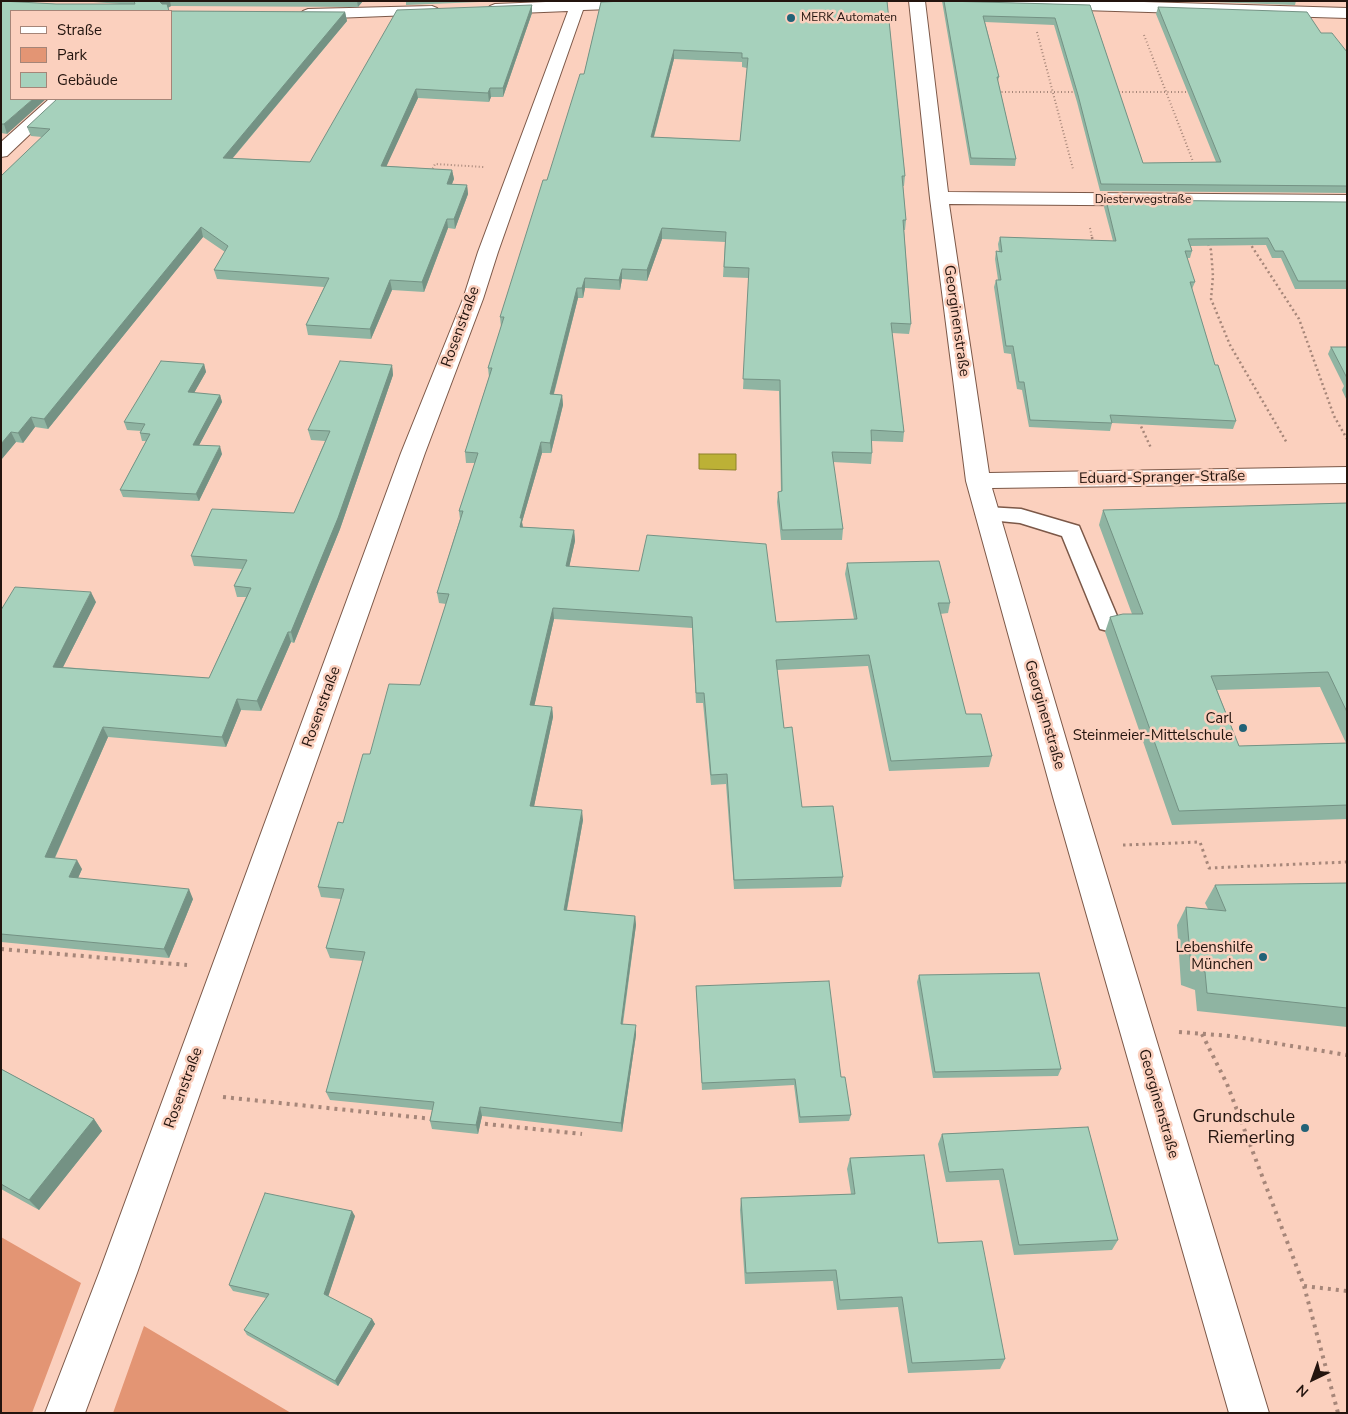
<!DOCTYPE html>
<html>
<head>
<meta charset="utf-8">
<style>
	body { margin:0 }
	#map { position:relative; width:1348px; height:1414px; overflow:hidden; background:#fbd0be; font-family:"Nunito Sans",sans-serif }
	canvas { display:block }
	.frame { position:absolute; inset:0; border:2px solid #23140e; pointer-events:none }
	.legend { position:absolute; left:10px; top:10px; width:162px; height:90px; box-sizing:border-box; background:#fbd0be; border:1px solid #a58578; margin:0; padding:6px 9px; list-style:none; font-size:15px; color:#23140e }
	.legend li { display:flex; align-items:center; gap:10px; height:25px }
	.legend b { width:25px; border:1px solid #a58578 }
	.north { position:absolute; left:1288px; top:1354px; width:50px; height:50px; -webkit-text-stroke:4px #fbd0be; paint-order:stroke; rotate:222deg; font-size:14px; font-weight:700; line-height:20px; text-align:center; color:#23140e }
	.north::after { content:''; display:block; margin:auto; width:18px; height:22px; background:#23140e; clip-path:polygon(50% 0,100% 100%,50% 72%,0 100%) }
</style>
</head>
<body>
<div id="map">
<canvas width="1348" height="1414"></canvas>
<div class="frame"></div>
<ul class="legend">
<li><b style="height:6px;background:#fff"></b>Straße</li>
<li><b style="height:14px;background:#e39574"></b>Park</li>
<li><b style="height:14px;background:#a6d1bc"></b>Gebäude</li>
</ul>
<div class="north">N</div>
</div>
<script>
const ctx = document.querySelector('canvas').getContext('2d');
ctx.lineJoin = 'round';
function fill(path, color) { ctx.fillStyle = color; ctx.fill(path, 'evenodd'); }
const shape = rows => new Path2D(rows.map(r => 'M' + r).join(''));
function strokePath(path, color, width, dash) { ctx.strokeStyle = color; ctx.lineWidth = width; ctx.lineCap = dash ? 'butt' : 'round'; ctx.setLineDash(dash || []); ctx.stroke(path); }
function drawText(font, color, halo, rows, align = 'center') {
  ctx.font = font + ' "Nunito Sans",sans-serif'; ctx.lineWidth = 5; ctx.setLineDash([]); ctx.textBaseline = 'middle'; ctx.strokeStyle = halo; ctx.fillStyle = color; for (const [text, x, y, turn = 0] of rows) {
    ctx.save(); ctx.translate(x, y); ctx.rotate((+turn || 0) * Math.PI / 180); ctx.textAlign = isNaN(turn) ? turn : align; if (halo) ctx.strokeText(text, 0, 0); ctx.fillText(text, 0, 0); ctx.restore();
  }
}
fill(shape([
	[1,1237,81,1283,32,1413,1,1413],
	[144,1326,291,1413,113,1413]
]), '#e39574');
const water = shape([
	[699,454,736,454,736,470,699,469,699,454]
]);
fill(water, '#bcb136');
strokePath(water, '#8e822a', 1);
const service = shape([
	[987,507,1021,509,1079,526,1120,623,1116,629,1108,631,1100,629,1062,536,1020,523,979,519,976,514,979,509,987,507]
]);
const minor = shape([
	[571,1,702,1,700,4,695,6,583,10,498,252,483,299,425,453,137,1273,85,1413,45,1413,99,1273,401,453,463,299,478,252,568,11,495,14,490,12,487,9,490,6,495,4,571,1],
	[909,1,925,1,948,192,1347,195,1347,207,949,204,989,473,1347,467,1347,483,992,488,1083,797,1269,1413,1229,1413,1053,797,966,481,930,198,909,1],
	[943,1,1110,1,1347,8,1347,18,950,6,945,4,943,1],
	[432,6,437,8,440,11,437,14,308,19,303,17,300,14,303,11,308,9,432,6],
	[49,99,67,99,7,156,1,157,1,142,49,99]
]);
strokePath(service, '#7c5848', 3);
strokePath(minor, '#7c5848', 2);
strokePath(shape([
	[1037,32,1073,169],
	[1144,35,1194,164],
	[998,92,1077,92],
	[1115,92,1192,92],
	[430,170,432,170,435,164,484,167],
	[1090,228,1092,238]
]), '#a68679', 2, [1, 2.5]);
strokePath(shape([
	[1092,237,1093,244],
	[1249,242,1299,319,1334,416,1347,439],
	[1208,244,1211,250,1213,276,1211,299,1230,345,1287,443],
	[1139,422,1151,448]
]), '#a68679', 2.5, [2, 3]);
strokePath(shape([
	[1123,845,1200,842,1209,868,1347,862]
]), '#a68679', 3, [2.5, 4]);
strokePath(shape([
	[1,949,187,965],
	[1179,1032,1231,1036,1347,1055],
	[1202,1034,1227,1084,1304,1286,1338,1413],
	[223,1097,433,1119],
	[477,1123,582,1134],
	[1304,1286,1347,1291]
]), '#a68679', 4, [3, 5]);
fill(service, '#fff');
fill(minor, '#fff');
fill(shape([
	[1,1,56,4,120,4,80,1,363,1,358,7,171,6,168,8,169,11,345,12,347,21,233,158,310,162,532,5,532,13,503,97,491,97,489,102,418,98,386,166,452,170,454,179,452,184,467,185,468,194,455,229,448,228,424,292,392,290,371,339,308,335,306,325,324,287,217,279,214,270,225,252,203,237,48,429,35,427,23,443,16,442,1,460,1,176,42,137,31,136,27,127,171,99,11,11,7,134,1,133],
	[406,1,504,1,406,5],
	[887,1,905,176,904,186,903,186,906,220,905,230,904,230,911,324,909,334,892,333,904,432,903,442,872,441,872,453,871,464,833,462,843,529,842,540,781,540,777,502,778,492,781,492,779,391,743,389,749,278,723,277,725,242,662,239,647,281,622,279,620,290,585,288,583,298,578,298,554,394,562,395,563,405,557,430,551,453,542,453,522,522,523,527,574,530,575,541,569,567,776,622,854,619,845,574,847,563,950,603,948,613,940,614,966,714,992,756,989,767,889,771,868,666,777,670,784,728,802,807,843,877,841,887,734,889,726,784,711,785,703,703,696,703,692,628,554,619,534,706,552,707,553,717,534,806,583,820,567,910,635,916,636,925,623,1024,636,1035,622,1132,482,1116,478,1134,432,1129,430,1121,432,1110,330,1100,326,1092,363,961,330,958,326,948,341,899,321,897,318,887,370,754,420,685,446,604,439,603,437,593,460,519,459,511,475,463,466,463,465,452,489,377,488,368,501,327,500,317,584,74,601,2],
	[674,59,742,62,742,67,747,68,740,141,654,137],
	[942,1,1090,5,1143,163,1216,162,1156,14,1158,7,1321,33,1347,52,1347,193,1100,191,1077,102,1054,25,985,22,999,77,998,81,1016,159,1015,166,970,165],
	[1182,1,1296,1,1295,5],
	[1106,200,1347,202,1347,289,1295,289,1281,258,1272,258,1266,245,1191,246,1192,251,1190,258,1187,258,1195,282,1192,289,1215,365,1236,421,1233,429,1112,423,1110,431,1029,427,1022,390,1017,389,1011,354,1004,353,994,287,996,280,998,280,995,259,996,251,999,252,998,244,1000,237,1113,241,1104,207],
	[1331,347,1347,347,1347,401,1342,390,1344,386,1328,354],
	[204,364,206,372,194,393,220,395,222,402,199,445,222,454,199,501,123,497,120,490,146,441,142,441,140,433,141,431,127,430,124,422],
	[392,365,393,375,340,529,294,643,291,642,261,711,241,710,226,747,108,737,55,858,82,869,78,878,193,899,169,958,1,942,1,610,96,602,63,667,209,678,246,597,237,597,234,586,242,569,194,566,191,556,294,513,325,441,311,440,308,430],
	[1347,503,1347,819,1172,825,1105,632,1110,617,1132,614,1099,525,1103,510],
	[1320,687,1346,743,1239,746,1217,690],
	[1347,883,1347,1027,1197,1011,1195,990,1181,985,1177,925,1186,907,1208,909,1205,903,1215,885],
	[919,975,1061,1069,1058,1076,933,1078,917,982],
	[696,986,841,1077,851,1115,849,1121,799,1123,794,1085,702,1090],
	[1,1069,94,1119,102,1131,39,1210,1,1189],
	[1088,1127,1118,1240,1112,1250,1014,1255,999,1180,946,1182,938,1144,942,1134],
	[850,1158,938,1243,1005,1359,1000,1369,908,1373,898,1307,837,1310,833,1281,745,1284,740,1210,741,1198,851,1194,847,1169],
	[355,1216,328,1297,372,1319,375,1324,338,1386,247,1335,244,1330,266,1298,233,1291,229,1285]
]), '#8fb4a2');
fill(shape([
	[161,1,170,1,171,6,162,11,160,2],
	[357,1,363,1,358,7],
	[532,5,532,13,503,97,503,88],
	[345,12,347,21,225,167,223,158],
	[674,50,674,59,651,147,651,137],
	[490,88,491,97,489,102,488,93],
	[416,89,418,98,382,176,381,166],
	[33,99,46,99,7,134,4,124],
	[452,170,454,179,448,193,447,184],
	[467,185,468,194,455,229,454,219],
	[447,219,448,228,424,292,422,282],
	[201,227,203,237,48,429,44,419],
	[662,228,662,239,647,281,647,270],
	[622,269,622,279,620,290,619,280],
	[585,278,585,288,583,298,582,288],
	[390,280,392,290,371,339,370,329],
	[577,288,578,298,551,404,550,394],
	[204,364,206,372,190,400,188,392],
	[392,365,393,375,340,529,294,643,291,632],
	[220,395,222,402,195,453,193,445],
	[562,395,563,405,551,453,550,443],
	[31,417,35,427,23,443,18,433],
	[11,432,16,442,1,460,1,444],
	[541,442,542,453,522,522,523,529,520,527,520,518],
	[220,446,222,454,199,501,196,494],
	[574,530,575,541,567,577,566,566],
	[91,592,96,602,58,677,53,667],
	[553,608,554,619,532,716,530,705],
	[288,632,291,642,261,711,257,701],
	[237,699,241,710,226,747,222,737],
	[552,707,553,717,532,816,530,806],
	[103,727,108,737,51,866,45,857],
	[582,810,583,820,565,919,564,910],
	[77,860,82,869,74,887,69,877],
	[189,889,193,899,169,958,164,949],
	[635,916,636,925,621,1033,621,1024],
	[636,1025,636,1035,622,1132,621,1123],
	[480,1107,482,1116,478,1134,476,1125],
	[94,1119,102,1131,39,1210,29,1200],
	[352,1211,355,1216,327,1300,324,1294],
	[372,1319,375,1324,338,1386,335,1381]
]), '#749284');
const building = shape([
	[1,1,56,4,135,4,134,1,161,1,160,2,162,4,167,4,169,11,345,12,223,158,310,162,397,10,532,5,503,88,490,88,488,93,416,89,381,166,452,170,447,184,467,185,454,219,447,219,422,282,390,280,370,329,306,325,329,278,214,270,228,246,201,227,44,419,31,417,18,433,11,432,1,444,1,176,50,129,27,127,57,99,171,99,171,11,11,11,11,99,33,99,4,124,1,124,1,1],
	[626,1,887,1,905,176,902,176,906,220,903,220,911,324,891,323,904,432,871,430,872,453,832,452,843,529,782,530,778,492,782,491,780,380,743,379,749,268,724,267,726,232,662,228,647,270,622,269,619,280,585,278,582,288,577,288,550,394,562,395,550,443,541,442,520,518,522,518,520,527,574,530,566,566,639,571,647,535,766,544,776,622,857,619,847,563,939,561,950,603,938,603,966,714,981,714,992,756,891,761,869,655,776,660,784,728,792,727,802,807,833,806,843,877,734,880,727,774,711,775,704,693,696,693,692,617,553,608,530,705,552,707,530,806,582,810,564,910,635,916,621,1024,636,1025,621,1123,480,1107,476,1125,430,1121,434,1102,326,1092,365,952,326,948,344,889,318,887,338,822,343,823,363,754,370,754,389,684,420,685,449,594,437,593,463,511,459,511,478,453,465,452,492,368,488,368,504,317,500,317,543,180,547,180,580,74,584,74,601,2,626,1],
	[674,50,742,53,742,58,748,58,740,141,651,137,674,50],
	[944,1,1090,5,1143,163,1221,162,1158,7,1307,12,1321,33,1332,33,1347,52,1347,186,1101,184,1078,95,1055,18,983,16,999,77,997,77,1016,159,971,158,944,1],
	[1106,200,1347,202,1347,281,1298,281,1283,251,1275,251,1268,238,1188,239,1192,251,1185,251,1195,282,1190,282,1215,365,1218,365,1236,421,1110,415,1112,423,1030,420,1024,382,1019,382,1013,346,1006,346,996,280,1001,280,996,251,1002,252,1000,237,1116,241,1106,200],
	[1331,347,1347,347,1347,378,1331,347],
	[161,361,204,364,188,392,220,395,193,445,220,446,196,494,120,490,150,434,140,433,145,424,124,422,161,361],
	[340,361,392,365,338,518,291,632,288,632,257,701,237,699,222,737,103,727,45,857,77,860,69,877,189,889,164,949,1,934,1,610,15,587,91,592,53,667,209,678,251,588,234,586,247,560,191,556,212,509,294,513,330,431,308,430,340,361],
	[1347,503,1347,712,1328,672,1211,676,1239,746,1347,743,1347,805,1179,811,1110,617,1123,614,1143,614,1103,510,1347,503],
	[1347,883,1347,1008,1207,993,1205,972,1191,967,1186,907,1226,911,1215,885,1347,883],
	[1039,973,1061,1069,935,1072,919,975,1039,973],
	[829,981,841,1077,845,1077,851,1115,800,1117,795,1079,702,1083,696,986,829,981],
	[1,1069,94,1119,29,1200,1,1184,1,1069],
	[1088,1127,1118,1240,1019,1245,1003,1169,949,1172,942,1134,1088,1127],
	[924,1155,938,1243,982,1241,1005,1359,912,1363,902,1297,840,1300,836,1270,746,1273,741,1198,855,1194,850,1158,924,1155],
	[265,1193,352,1211,324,1294,372,1319,335,1381,244,1330,269,1294,229,1285,265,1193]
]);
fill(building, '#a6d1bc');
strokePath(building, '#749284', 1);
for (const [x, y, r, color] of [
	[791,18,5,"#226277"],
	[1243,728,5,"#226277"],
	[1263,957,5,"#226277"],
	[1305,1128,5,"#226277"]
]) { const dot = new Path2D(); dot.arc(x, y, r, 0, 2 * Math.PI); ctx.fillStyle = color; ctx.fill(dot); strokePath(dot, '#fbd0be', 2); }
drawText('12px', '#23140e', '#fbd0be', [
	["MERK Automaten",801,18]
], 'left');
drawText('12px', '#23140e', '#fbd0be', [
	["Diesterwegstraße",1143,200]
]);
drawText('15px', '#23140e', '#fbd0be', [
	["Georginenstraße",956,321,82],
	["Rosenstraße",461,327,-70],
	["Eduard-Spranger-Straße",1162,478,-1],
	["Rosenstraße",322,707,-70],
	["Georginenstraße",1044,715,74],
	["Rosenstraße",184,1088,-70],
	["Georginenstraße",1158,1104,74]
]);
drawText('15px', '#23140e', '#fbd0be', [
	["Carl",1233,719],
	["Steinmeier-Mittelschule",1233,736],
	["Lebenshilfe",1253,948],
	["München",1253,965]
], 'right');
drawText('18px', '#23140e', '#fbd0be', [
	["Grundschule",1295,1118],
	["Riemerling",1295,1139]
], 'right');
</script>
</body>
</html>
